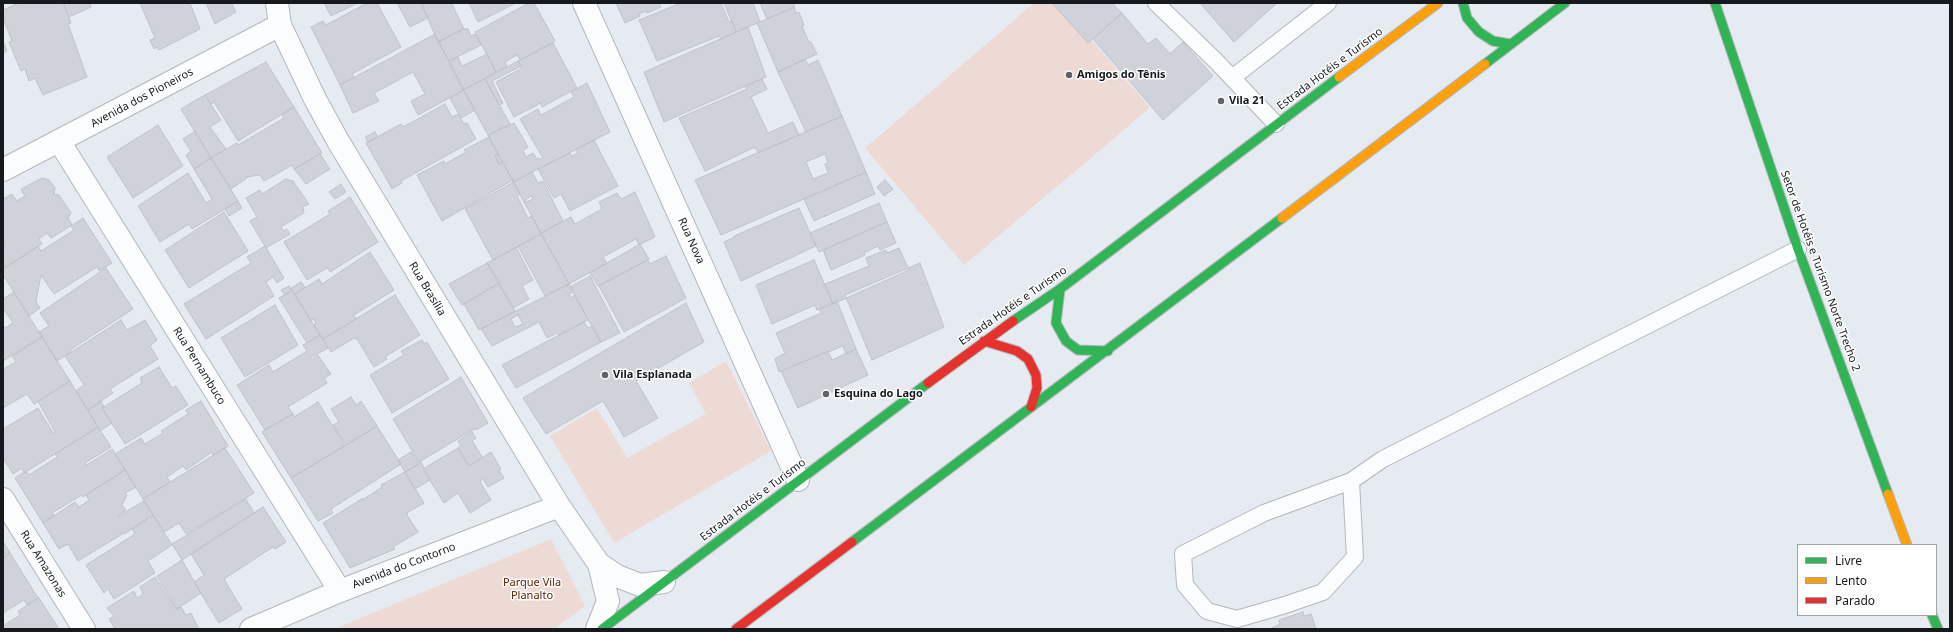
<!DOCTYPE html>
<html>
<head>
<meta charset="utf-8">
<style>
	body { margin:0 }
	#map { position:relative; width:1953px; height:632px; overflow:hidden; background:#e6ebf2; font-family:"Noto Sans",sans-serif }
	canvas { display:block }
	.frame { position:absolute; inset:0; border:4px solid #16191e; pointer-events:none }
	.legend { position:absolute; left:1797px; top:544px; width:140px; height:72px; box-sizing:border-box; background:#fff; border:1px solid #a2a3a5; margin:0; padding:5px 7px; list-style:none; font-size:12px; color:#16191e }
	.legend li { display:flex; align-items:center; gap:8px; height:20px }
	.legend b { width:20px; border:1px solid #a2a3a5 }
</style>
</head>
<body>
<div id="map">
<canvas width="1953" height="632"></canvas>
<div class="frame"></div>
<ul class="legend">
<li><b style="height:5px;background:#30b455"></b>Livre</li>
<li><b style="height:5px;background:#ff9f0a"></b>Lento</li>
<li><b style="height:5px;background:#e5322d"></b>Parado</li>
</ul>
</div>
<script>
const ctx = document.querySelector('canvas').getContext('2d');
ctx.lineJoin = 'round';
function fill(path, color) { ctx.fillStyle = color; ctx.fill(path, 'evenodd'); }
const shape = rows => new Path2D(rows.map(r => 'M' + r).join(''));
function strokePath(path, color, width, dash) { ctx.strokeStyle = color; ctx.lineWidth = width; ctx.lineCap = dash ? 'butt' : 'round'; ctx.setLineDash(dash || []); ctx.stroke(path); }
function drawText(font, color, halo, rows, align = 'center') {
  ctx.font = font + ' "Noto Sans",sans-serif'; ctx.lineWidth = 3; ctx.setLineDash([]); ctx.textBaseline = 'middle'; ctx.strokeStyle = halo; ctx.fillStyle = color; for (const [text, x, y, turn = 0] of rows) {
    ctx.save(); ctx.translate(x, y); ctx.rotate((+turn || 0) * Math.PI / 180); ctx.textAlign = isNaN(turn) ? turn : align; if (halo) ctx.strokeText(text, 0, 0); ctx.fillText(text, 0, 0); ctx.restore();
  }
}
fill(shape([
	[1034,3,1060,3,1150,108,964,265,865,148],
	[726,361,771,451,614,543,550,436,597,408,627,458,706,414,689,383],
	[551,539,585,606,554,629,334,629]
]), '#eedad5');
const building = shape([
	[19,3,63,3,71,23,68,24,87,77,43,95,35,78,29,81,25,69,21,71,9,42,12,41,3,18,3,10,19,3],
	[63,3,90,3,91,7,69,17,63,3],
	[140,3,190,3,200,29,161,49,159,50,157,47,154,49,150,40,155,38,140,3],
	[206,3,235,3,232,4,236,12,215,24,206,3],
	[324,3,358,3,331,16,324,3],
	[367,3,377,3,401,47,352,74,354,77,340,85,311,27,323,21,326,25,367,3],
	[397,3,421,3,428,18,410,27,397,3],
	[421,3,454,3,452,4,464,29,438,42,421,3],
	[469,3,516,3,478,22,469,3],
	[529,3,534,3,555,41,520,60,517,55,505,62,507,66,496,72,475,32,529,3],
	[616,3,659,3,661,7,647,13,646,11,639,14,640,16,625,23,616,3],
	[681,3,721,3,729,22,732,21,736,32,721,39,719,36,657,61,639,20,681,3],
	[724,3,753,3,760,22,736,32,724,3],
	[760,3,793,3,795,7,767,19,760,3],
	[1052,3,1112,3,1122,13,1088,43,1052,3],
	[1200,3,1277,3,1234,42,1200,3],
	[794,7,796,13,799,12,804,25,802,26,809,42,811,42,817,54,778,72,757,23,794,7],
	[1122,13,1148,44,1156,38,1170,54,1183,42,1213,76,1163,120,1093,39,1122,13],
	[748,27,766,77,664,122,644,72,748,27],
	[463,29,468,29,471,36,475,34,481,45,449,61,438,42,463,29],
	[435,34,464,90,418,115,411,101,425,94,413,72,374,93,379,101,353,113,340,85,435,34],
	[3,41,7,51,3,53,3,41],
	[553,43,577,88,542,107,541,103,514,117,496,82,522,68,518,61,520,60,553,43],
	[487,54,496,72,463,90,449,62,458,57,462,66,487,54],
	[805,59,808,65,818,60,842,116,806,132,778,72,805,59],
	[518,61,521,66,492,81,503,103,499,105,485,79,518,61],
	[266,62,294,107,238,141,214,102,211,104,205,95,266,62],
	[485,79,510,124,488,135,463,90,485,79],
	[762,79,767,89,751,97,768,133,793,122,799,135,758,153,755,147,705,171,679,118,747,89,745,86,762,79],
	[587,83,610,132,513,182,488,135,514,123,528,147,523,150,526,157,533,153,537,159,539,158,540,160,543,158,520,119,538,109,541,115,574,97,571,92,587,83],
	[464,90,475,110,461,118,450,98,464,90],
	[205,95,221,120,210,127,226,149,211,158,181,109,205,95],
	[445,104,452,117,458,114,464,124,467,123,476,139,401,181,402,183,392,189,366,143,401,124,403,127,445,104],
	[294,107,322,153,294,169,292,165,287,168,264,181,260,175,246,177,247,178,231,189,211,158,237,143,238,145,284,118,282,115,294,107],
	[842,116,866,172,721,235,695,180,842,116],
	[825,154,828,163,825,164,828,173,813,179,806,162,825,154],
	[158,125,183,166,133,198,107,157,158,125],
	[195,131,211,158,194,169,186,155,191,151,183,139,195,131],
	[375,132,378,137,368,142,365,137,375,132],
	[489,137,498,154,495,156,499,164,503,162,513,180,442,221,417,175,444,161,445,164,466,152,464,150,489,137],
	[594,140,618,186,570,211,561,194,554,198,538,169,570,153,572,156,578,153,576,149,594,140],
	[320,154,330,169,306,184,294,169,320,154],
	[498,154,503,162,499,164,495,156,498,154],
	[211,158,238,201,192,229,189,224,160,242,138,206,188,173,206,203,212,199,194,169,211,158],
	[532,172,538,183,543,181,563,221,541,233,513,182,532,172],
	[531,196,533,199,526,202,525,200,531,196],
	[866,172,875,194,814,221,804,199,866,172],
	[42,178,49,180,55,188,54,194,59,195,71,213,68,218,72,225,51,238,47,233,39,239,42,244,3,269,3,244,5,243,3,240,3,199,12,194,17,201,25,196,21,189,42,178],
	[286,179,293,181,309,204,303,207,304,213,281,227,284,231,287,229,290,234,266,248,250,221,257,217,246,198,260,190,262,194,286,179],
	[885,180,893,189,884,196,877,187,885,180],
	[514,182,520,194,517,196,528,218,532,216,541,234,493,260,465,209,514,182],
	[341,184,346,192,335,199,329,192,341,184],
	[635,192,655,237,639,245,636,239,603,257,607,263,569,284,541,233,571,217,575,224,602,209,599,202,617,193,621,199,635,192],
	[350,197,378,242,330,272,327,268,307,280,284,242,330,214,328,211,350,197],
	[238,201,242,208,229,216,225,209,238,201],
	[879,203,887,222,819,252,810,233,879,203],
	[799,208,816,246,741,281,724,242,735,237,734,236,799,208],
	[224,212,248,251,189,288,165,250,224,212],
	[83,218,112,263,99,271,97,267,54,294,41,275,36,302,40,308,29,316,3,275,3,269,38,246,41,251,74,230,71,226,83,218],
	[887,222,896,243,880,250,878,246,864,253,865,255,831,270,823,250,887,222],
	[541,234,569,284,545,296,518,246,541,234],
	[640,244,649,259,598,286,590,273,640,244],
	[265,246,284,278,277,283,273,277,266,282,274,296,206,339,184,304,251,263,247,257,265,246],
	[516,247,533,280,522,286,529,299,513,308,487,263,516,247],
	[899,248,909,270,833,304,825,284,869,266,866,258,886,250,887,253,899,248],
	[370,252,394,290,354,315,356,319,323,339,314,325,316,324,314,319,311,321,295,294,319,279,322,284,370,252],
	[666,256,686,298,624,332,599,286,648,260,650,264,666,256],
	[814,260,833,304,817,310,815,305,772,324,756,285,814,260],
	[487,263,500,283,462,305,449,284,487,263],
	[920,263,944,327,872,360,845,295,920,263],
	[106,268,133,309,70,350,71,352,57,361,39,332,49,326,40,313,106,268],
	[590,276,620,333,601,342,570,287,590,276],
	[301,282,305,287,295,294,291,288,301,282],
	[499,283,515,311,479,330,464,304,499,283],
	[569,284,573,292,569,294,571,298,575,295,588,320,559,335,557,333,547,338,539,322,492,346,481,329,569,284],
	[518,315,523,324,515,327,511,319,518,315],
	[289,286,292,291,285,295,281,290,289,286],
	[292,291,320,335,307,343,279,298,292,291],
	[14,292,42,337,3,361,3,325,5,328,13,323,3,308,3,299,14,292],
	[395,295,420,335,385,357,387,359,374,367,357,339,354,338,331,352,323,339,395,295],
	[837,301,856,349,846,354,843,346,779,372,775,359,785,353,776,333,821,313,819,309,837,301],
	[686,303,704,342,636,381,658,418,624,437,603,401,546,434,523,398,686,303],
	[275,305,298,345,245,377,221,338,275,305],
	[121,320,127,330,145,320,157,340,150,346,158,359,110,389,113,393,88,410,76,391,84,385,65,356,121,320],
	[584,322,588,328,592,326,601,342,516,388,502,365,584,322],
	[320,335,328,348,317,354,331,374,324,378,327,383,288,407,293,414,265,430,237,385,269,365,273,372,307,351,303,345,320,335],
	[42,337,70,381,34,404,27,394,3,408,3,369,16,362,12,356,42,337],
	[422,340,424,344,427,342,449,379,392,413,370,375,404,355,401,351,422,340],
	[856,349,868,375,798,408,781,371,828,351,832,360,856,349],
	[159,367,172,388,176,386,188,405,125,444,102,408,142,383,140,378,159,367],
	[461,377,488,423,476,430,476,428,419,462,393,419,461,377],
	[70,381,98,427,24,473,22,468,13,474,3,458,3,429,38,408,53,433,55,432,38,401,70,381],
	[351,397,356,405,361,401,377,426,346,445,333,425,339,422,331,409,351,397],
	[101,401,104,407,102,408,112,423,100,431,88,410,101,401],
	[201,401,228,446,213,455,212,452,186,470,183,466,167,477,170,482,143,499,115,454,141,438,145,444,163,433,161,431,188,414,186,410,201,401],
	[318,402,345,446,291,478,262,432,293,414,294,417,318,402],
	[377,426,401,464,331,509,333,513,318,521,291,478,377,426],
	[98,427,111,447,85,463,87,465,112,449,125,470,86,495,83,497,82,495,52,513,54,515,43,523,15,478,26,471,29,475,57,457,55,454,98,427],
	[472,432,476,438,472,440,482,457,469,466,458,448,461,446,458,441,472,432],
	[225,448,254,493,186,534,179,523,164,532,143,499,225,448],
	[458,448,469,466,491,452,501,469,499,470,504,478,488,487,483,479,480,482,491,500,470,513,458,493,444,503,423,469,458,448],
	[411,452,419,464,405,472,398,460,411,452],
	[421,462,430,480,415,489,405,472,421,462],
	[125,470,136,487,125,493,127,495,122,505,126,510,118,515,119,516,144,501,153,515,124,534,124,533,78,561,68,544,59,549,43,523,75,502,79,507,89,500,86,495,125,470],
	[405,472,424,503,408,512,407,515,418,532,393,547,395,549,350,568,323,523,363,498,364,499,382,487,381,485,405,472],
	[246,499,254,513,182,560,172,544,246,499],
	[263,507,286,542,275,549,273,547,224,579,242,609,219,623,194,582,204,575,191,554,263,507],
	[153,515,172,545,148,561,155,573,114,599,108,589,104,593,86,565,135,534,132,529,153,515],
	[3,541,10,553,3,558,3,541],
	[10,553,38,598,27,605,24,600,3,613,3,558,10,553],
	[182,560,201,593,177,609,157,576,182,560],
	[155,577,176,609,181,607,186,615,191,613,199,629,115,629,109,619,114,616,107,608,134,591,137,598,143,594,140,587,155,577],
	[39,598,59,629,3,629,3,626,20,615,18,611,39,598],
	[1303,612,1304,616,1311,614,1316,629,1270,629,1280,624,1279,620,1303,612]
]);
fill(building, '#cfd3d9');
strokePath(building, '#bfc3c8', 1);
const lane = shape([
	[1156,3,1216,61,1276,124],
	[1232,78,1328,3],
	[1351,481,1355,557,1323,592,1285,605,1237,619,1207,611,1185,585,1183,554,1264,513,1351,481,1383,459,1798,249]
]);
const street = shape([
	[277,3,280,25,315,99,338,141,559,506,599,564,608,601,597,629],
	[584,3,798,480],
	[59,141,340,591],
	[3,170,280,25],
	[3,499,84,629],
	[599,564,617,576,640,585,664,582],
	[251,629,340,591,559,506]
]);
const fast = shape([
	[1463,3,1467,18,1479,32,1493,41,1510,44],
	[1715,3,1798,249,1888,494],
	[1485,64,1565,3],
	[1060,289,1056,323,1066,341,1078,350,1108,351],
	[1013,321,1060,289,1339,77],
	[852,542,1282,218],
	[1932,615,1938,629],
	[602,629,928,383]
]);
const slow = shape([
	[1339,77,1438,3],
	[1282,218,1485,64],
	[1888,494,1907,545]
]);
const jam = shape([
	[984,341,1017,351,1028,359,1036,375,1037,388,1031,407],
	[928,383,1013,321],
	[736,629,852,542]
]);
strokePath(lane, '#b2b6bc', 18);
strokePath(street, '#b2b6bc', 24);
strokePath(fast, '#b2b6bc', 11);
strokePath(slow, '#b2b6bc', 11);
strokePath(jam, '#b2b6bc', 11);
strokePath(lane, '#fbfcfd', 16);
strokePath(street, '#fbfcfd', 22);
strokePath(fast, '#30b455', 9);
strokePath(slow, '#ff9f0a', 9);
strokePath(jam, '#e5322d', 9);
for (const [x, y, r, color] of [
	[1069,75,4,"#5f6268"],
	[1221,101,4,"#5f6268"],
	[605,375,4,"#5f6268"],
	[826,394,4,"#5f6268"]
]) { const dot = new Path2D(); dot.arc(x, y, r, 0, 2 * Math.PI); ctx.fillStyle = color; ctx.fill(dot); strokePath(dot, '#fff', 1.5); }
drawText('11px', '#16191e', '#fff', [
	["Estrada Hotéis e Turismo",1330,69,-37],
	["Avenida dos Pioneiros",142,98,-28],
	["Rua Nova",691,241,66],
	["Setor de Hotéis e Turismo Norte Trecho 2",1820,271,70],
	["Rua Brasília",427,289,59],
	["Estrada Hotéis e Turismo",1013,306,-35],
	["Rua Pernambuco",199,366,58],
	["Estrada Hotéis e Turismo",753,500,-37],
	["Rua Amazonas",43,564,58],
	["Avenida do Contorno",404,566,-21]
]);
drawText('bold 11px', '#16191e', '#fff', [
	["Amigos do Tênis",1077,75],
	["Vila 21",1229,101],
	["Vila Esplanada",613,375],
	["Esquina do Lago",834,394]
], 'left');
drawText('11px', '#642000', '#fff', [
	["Parque Vila",532,583],
	["Planalto",532,596]
]);
</script>
</body>
</html>
